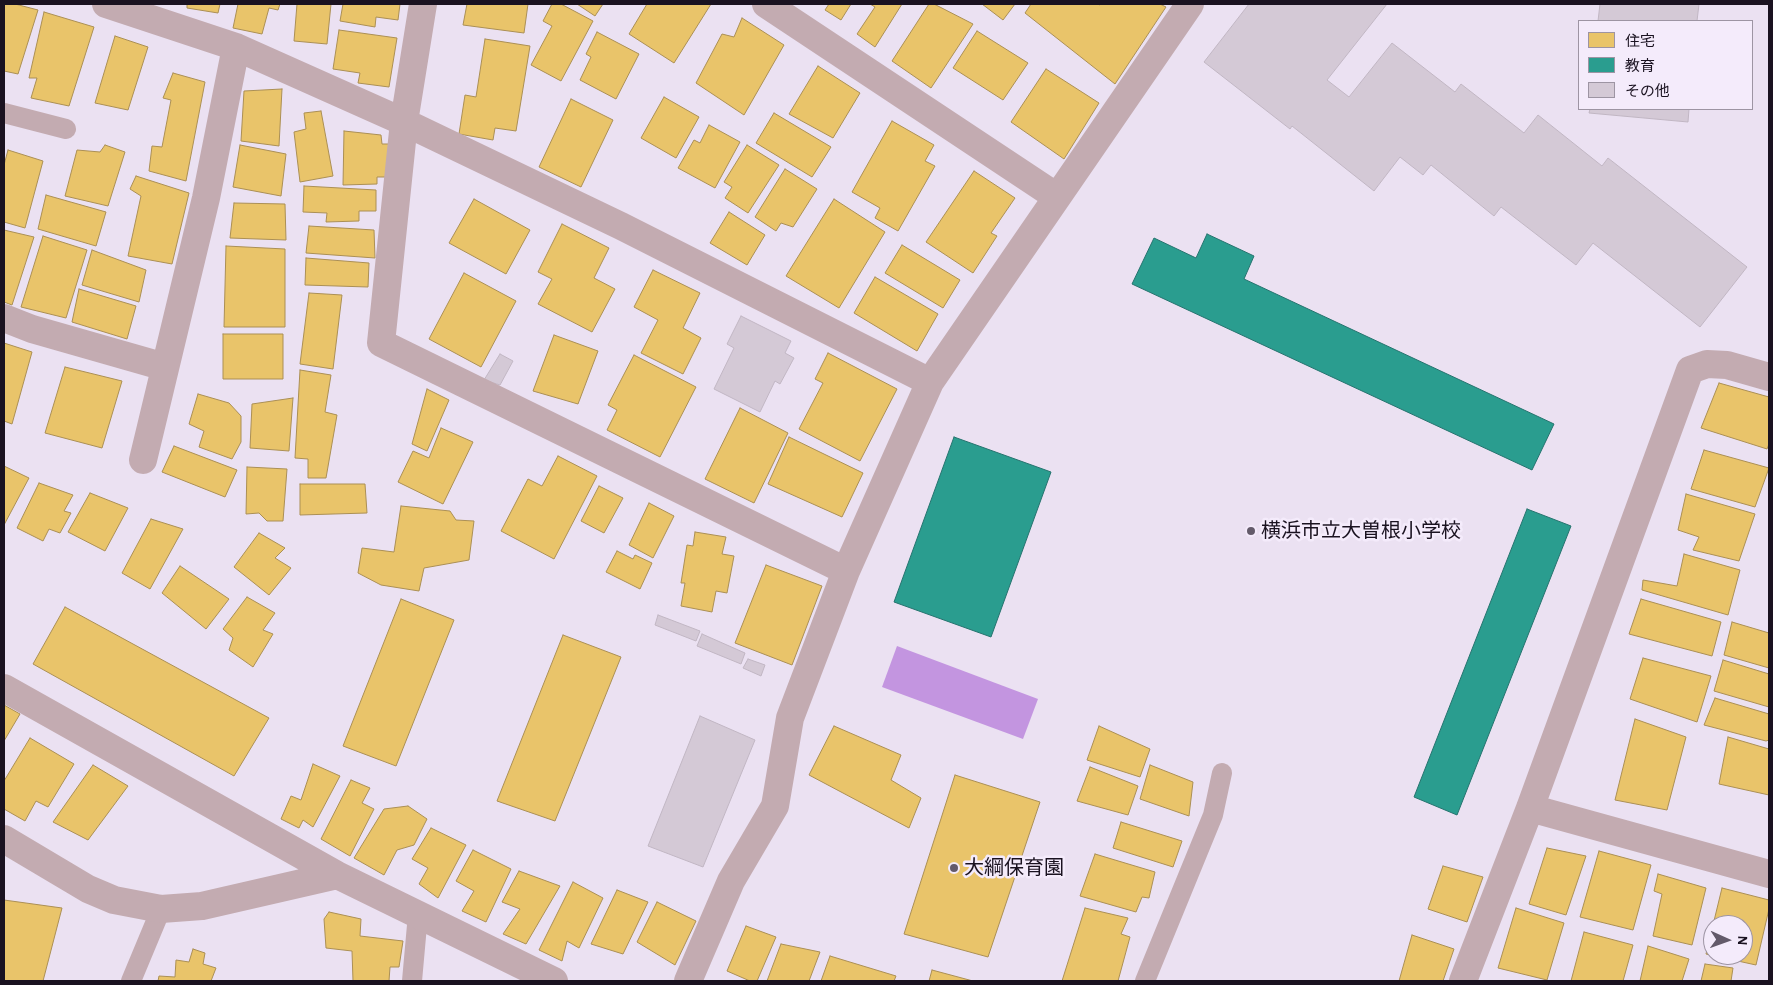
<!DOCTYPE html>
<html>
<head>
<meta charset="utf-8">
<style>
	body { margin:0 }
	#map { position:relative; width:1773px; height:985px; overflow:hidden; background:#ebe1f2; font-family:"Alegreya Sans","Noto Sans JP",sans-serif }
	canvas { display:block }
	.frame { position:absolute; inset:0; border:5px solid #1a1220; pointer-events:none }
	.legend { position:absolute; left:1578px; top:20px; width:175px; height:90px; box-sizing:border-box; background:#f4ebfb; border:1px solid #9d94a3; margin:0; padding:6px 9px; list-style:none; font-size:15px; color:#1a1220 }
	.legend li { display:flex; align-items:center; gap:10px; height:25px }
	.legend b { width:25px; border:1px solid #9d94a3 }
	.north { position:absolute; left:1703px; top:915px; width:50px; height:50px; box-sizing:border-box; background:#f4ebfb; border:1px solid #9d94a3; border-radius:50%; rotate:92deg; font-size:14px; font-weight:700; line-height:20px; text-align:center; color:#1a1220 }
	.north::after { content:''; display:block; margin:auto; width:18px; height:22px; background:#635a6a; clip-path:polygon(50% 0,100% 100%,50% 72%,0 100%) }
</style>
</head>
<body>
<div id="map">
<canvas width="1773" height="985"></canvas>
<div class="frame"></div>
<ul class="legend">
<li><b style="height:14px;background:#e9c46a"></b>住宅</li>
<li><b style="height:14px;background:#2a9d8f"></b>教育</li>
<li><b style="height:14px;background:#d4c9d6"></b>その他</li>
</ul>
<div class="north">N</div>
</div>
<script>
const ctx = document.querySelector('canvas').getContext('2d');
ctx.lineJoin = 'round';
function fill(path, color) { ctx.fillStyle = color; ctx.fill(path, 'evenodd'); }
const shape = rows => new Path2D(rows.map(r => 'M' + r).join(''));
function strokePath(path, color, width, dash) { ctx.strokeStyle = color; ctx.lineWidth = width; ctx.lineCap = dash ? 'butt' : 'round'; ctx.setLineDash(dash || []); ctx.stroke(path); }
function drawText(font, color, halo, rows, align = 'center') {
  ctx.font = font + ' "Alegreya Sans","Noto Sans JP",sans-serif'; ctx.lineWidth = 5; ctx.setLineDash([]); ctx.textBaseline = 'middle'; ctx.strokeStyle = halo; ctx.fillStyle = color; for (const [text, x, y, turn = 0] of rows) {
    ctx.save(); ctx.translate(x, y); ctx.rotate((+turn || 0) * Math.PI / 180); ctx.textAlign = isNaN(turn) ? turn : align; if (halo) ctx.strokeText(text, 0, 0); ctx.fillText(text, 0, 0); ctx.restore();
  }
}
fill(shape([
	[897,646,1038,699,1023,739,882,687]
]), '#c395e0');
const homes = shape([
	[4,4,15,4,38,10,18,74,4,71,4,4],
	[187,4,220,4,218,13,187,8,187,4],
	[238,4,280,4,278,10,269,8,262,34,233,28,238,4],
	[297,4,331,4,327,44,294,41,297,4],
	[343,4,400,4,398,20,376,17,375,27,340,21,343,4],
	[467,4,528,4,524,33,463,25,467,4],
	[552,4,561,4,593,21,561,81,531,65,552,26,543,21,552,4],
	[577,4,603,4,595,16,577,4],
	[647,4,711,4,674,63,629,34,647,4],
	[829,4,851,4,841,20,825,10,829,4],
	[870,4,902,4,875,47,857,34,875,7,870,4],
	[929,4,934,4,973,24,931,88,892,61,929,4],
	[982,4,1015,4,1003,20,982,4],
	[1031,4,1098,4,1099,5,1101,4,1160,4,1166,7,1115,84,1025,13,1031,4],
	[44,12,94,27,69,106,31,98,37,78,29,78,44,12],
	[742,18,784,45,744,115,696,83,722,34,734,37,742,18],
	[339,30,397,38,389,87,358,83,360,73,333,69,339,30],
	[977,31,1028,63,1003,100,953,68,977,31],
	[597,32,639,54,616,99,580,80,591,57,586,54,597,32],
	[115,36,148,47,128,110,95,103,115,36],
	[485,39,530,46,516,131,495,128,493,140,459,134,465,95,476,97,485,39],
	[818,66,860,93,833,138,789,114,818,66],
	[1046,69,1099,103,1064,159,1011,122,1046,69],
	[173,73,205,82,186,181,149,171,152,146,162,147,171,100,163,98,173,73],
	[282,89,279,146,241,141,244,91,282,89],
	[664,97,699,117,676,158,641,138,664,97],
	[571,99,613,120,581,187,539,167,571,99],
	[321,111,333,176,300,182,294,132,306,129,304,113,321,111],
	[774,113,831,147,812,177,756,143,774,113],
	[892,121,934,145,925,161,935,166,898,231,875,218,880,208,852,192,892,121],
	[709,125,740,142,715,188,678,168,694,140,700,143,709,125],
	[344,131,381,135,382,144,392,144,388,177,377,177,377,184,343,185,344,131],
	[105,145,125,152,108,206,65,196,77,150,100,152,105,145],
	[240,145,286,154,281,196,233,187,240,145],
	[747,145,779,165,748,213,725,198,732,187,724,182,747,145],
	[8,150,43,161,25,228,4,222,4,165,8,150],
	[785,169,817,189,793,227,781,223,776,231,755,217,785,169],
	[974,171,1015,198,991,233,997,236,973,273,926,242,974,171],
	[136,176,189,193,172,264,128,256,141,196,130,189,136,176],
	[304,186,376,190,376,211,359,211,359,221,326,222,327,213,303,212,304,186],
	[46,195,106,212,96,246,38,229,46,195],
	[474,199,530,230,506,274,449,243,474,199],
	[834,199,885,232,839,308,786,276,834,199],
	[234,203,285,204,286,240,230,238,234,203],
	[729,212,765,235,747,265,710,243,729,212],
	[562,224,609,248,594,278,615,289,592,332,538,304,552,279,538,272,562,224],
	[309,226,374,230,375,258,306,253,309,226],
	[4,230,34,237,12,305,4,302,4,230],
	[43,236,87,250,66,318,21,307,43,236],
	[902,245,960,280,943,308,885,273,902,245],
	[226,246,285,249,285,327,224,327,226,246],
	[92,250,146,270,139,302,82,285,92,250],
	[306,258,369,263,368,287,305,285,306,258],
	[653,270,700,293,683,328,701,338,683,374,641,353,658,320,634,307,653,270],
	[464,273,516,301,481,367,429,339,464,273],
	[875,277,938,314,917,351,854,313,875,277],
	[79,289,136,306,127,339,72,322,79,289],
	[309,293,342,295,333,369,300,364,309,293],
	[223,334,283,334,283,379,223,379,223,334],
	[554,335,598,351,578,404,533,391,554,335],
	[4,343,32,352,12,424,4,421,4,343],
	[828,353,897,389,860,461,799,429,823,383,815,379,828,353],
	[634,355,696,387,660,457,607,430,617,410,608,405,634,355],
	[65,367,122,381,102,448,45,433,65,367],
	[300,370,331,375,325,412,337,415,326,478,308,478,308,459,295,458,300,370],
	[1719,383,1769,397,1769,444,1767,449,1701,428,1719,383],
	[427,389,449,400,427,451,412,444,427,389],
	[198,394,229,403,241,416,241,442,232,459,199,447,204,431,189,424,198,394],
	[293,398,289,451,250,448,252,404,293,398],
	[740,408,788,433,754,503,705,479,740,408],
	[441,428,473,442,443,504,398,482,413,451,429,458,441,428],
	[789,437,863,473,842,517,768,484,789,437],
	[174,446,237,470,225,497,162,472,174,446],
	[1704,450,1769,468,1755,507,1691,489,1704,450],
	[558,456,597,476,554,559,501,531,528,479,542,486,558,456],
	[4,466,29,478,4,525,4,466],
	[247,467,287,469,283,521,267,521,259,513,246,514,247,467],
	[39,483,73,495,64,511,71,513,60,533,49,529,43,541,17,528,39,483],
	[300,484,365,484,367,513,300,515,300,484],
	[599,486,623,498,604,533,581,521,599,486],
	[90,493,128,508,105,551,68,532,90,493],
	[1686,494,1755,514,1739,561,1693,550,1699,537,1678,530,1686,494],
	[649,503,674,516,653,558,629,545,649,503],
	[401,506,450,511,456,520,474,521,469,560,424,568,419,591,381,585,358,573,362,548,394,552,401,506],
	[151,519,183,529,150,589,122,573,151,519],
	[695,532,726,537,722,554,734,556,727,593,716,591,712,612,681,606,685,583,681,583,687,545,693,546,695,532],
	[259,533,285,548,275,558,291,568,269,595,234,567,259,533],
	[617,551,633,559,635,555,652,563,640,589,606,572,617,551],
	[1684,554,1740,570,1728,615,1642,590,1643,580,1677,586,1684,554],
	[766,565,822,586,792,665,735,643,766,565],
	[180,566,229,599,206,629,162,593,180,566],
	[247,597,275,613,263,630,273,634,253,667,229,650,233,638,223,629,247,597],
	[401,599,454,620,396,766,343,746,401,599],
	[1641,599,1721,622,1712,656,1629,634,1641,599],
	[65,607,269,718,234,776,33,664,65,607],
	[1732,622,1769,633,1769,668,1724,655,1732,622],
	[563,635,621,657,555,821,497,801,563,635],
	[1643,658,1711,676,1697,722,1630,699,1643,658],
	[1723,660,1769,674,1769,707,1714,691,1723,660],
	[1715,698,1769,714,1769,740,1766,741,1704,725,1715,698],
	[4,705,20,714,4,741,4,705],
	[1635,719,1686,737,1667,810,1615,800,1635,719],
	[834,726,901,755,891,780,921,798,909,828,809,775,834,726],
	[1099,726,1150,749,1140,777,1087,760,1099,726],
	[1728,737,1769,749,1769,795,1719,784,1728,737],
	[30,738,74,764,48,807,36,801,25,821,4,809,4,781,30,738],
	[313,764,340,776,313,827,303,820,299,828,281,819,291,796,301,800,313,764],
	[93,765,128,786,88,840,53,822,93,765],
	[1150,765,1193,782,1189,816,1140,799,1150,765],
	[1090,767,1138,786,1128,815,1077,801,1090,767],
	[955,775,1040,802,988,957,904,934,955,775],
	[351,780,370,788,362,803,374,809,350,856,321,839,351,780],
	[408,806,427,819,414,845,397,850,384,875,354,858,384,809,408,806],
	[1121,822,1182,841,1173,867,1113,848,1121,822],
	[431,828,466,845,438,898,419,884,428,868,412,859,431,828],
	[1547,848,1586,856,1566,915,1529,904,1547,848],
	[473,850,511,869,486,922,462,911,474,891,456,881,473,850],
	[1599,851,1651,865,1633,930,1580,917,1599,851],
	[1095,854,1155,872,1149,898,1142,897,1136,912,1080,896,1095,854],
	[1443,866,1483,877,1467,922,1428,909,1443,866],
	[519,871,560,886,526,944,503,934,520,909,502,902,519,871],
	[1658,874,1706,888,1692,945,1653,936,1662,894,1654,891,1658,874],
	[573,882,603,898,579,948,567,941,562,961,539,950,573,882],
	[1722,888,1769,900,1769,909,1756,965,1706,954,1713,926,1713,955,1743,955,1743,925,1713,925,1722,888],
	[617,890,648,902,623,954,591,944,617,890],
	[4,900,62,908,43,981,4,981,4,900],
	[657,902,696,921,675,965,637,942,657,902],
	[1085,908,1128,918,1121,934,1130,937,1118,981,1062,981,1085,908],
	[1516,908,1564,923,1547,980,1498,968,1516,908],
	[329,912,361,919,360,936,403,941,399,967,390,967,389,981,353,981,352,951,326,948,324,919,329,912],
	[746,926,776,937,757,981,750,981,727,971,746,926],
	[1584,932,1633,945,1623,981,1571,981,1584,932],
	[1412,935,1454,949,1443,981,1399,981,1412,935],
	[781,944,820,952,809,981,767,981,781,944],
	[1648,946,1689,959,1682,981,1640,981,1648,946],
	[193,949,205,953,203,964,216,968,211,981,158,981,159,976,175,977,176,960,189,962,193,949],
	[830,956,896,976,894,981,821,981,830,956],
	[1705,964,1733,968,1731,981,1734,981,1701,981,1705,964],
	[932,970,973,981,929,981,932,970]
]);
fill(homes, '#e9c46a');
strokePath(homes, '#ab8f54', 1);
const schools = shape([
	[1207,234,1254,256,1244,279,1554,424,1532,470,1132,284,1154,238,1196,258,1207,234],
	[954,437,1051,472,991,637,894,602,954,437],
	[1527,509,1571,526,1457,815,1414,797,1527,509]
]);
fill(schools, '#2a9d8f');
strokePath(schools, '#25736e', 1);
const building = shape([
	[1249,4,1387,4,1327,80,1349,97,1392,43,1455,92,1461,84,1524,133,1538,115,1602,166,1608,158,1747,267,1700,327,1593,243,1576,265,1501,207,1494,216,1431,165,1423,175,1400,157,1374,191,1292,126,1290,129,1204,62,1249,4],
	[1600,4,1699,4,1697,21,1598,21,1600,4],
	[1590,109,1689,109,1688,122,1589,113,1590,109],
	[741,316,791,341,785,353,794,358,780,384,775,381,760,412,714,389,734,348,727,344,741,316],
	[500,354,513,361,500,385,484,380,500,354],
	[658,615,700,631,696,641,655,625,658,615],
	[702,634,745,653,741,664,697,646,702,634],
	[748,659,765,665,761,676,743,668,748,659],
	[700,716,755,740,703,867,648,846,700,716]
]);
fill(building, '#d4c9d6');
strokePath(building, '#c1b6c3', 1);
strokePath(shape([
	[4,113,66,129],
	[131,981,161,909],
	[412,981,418,914],
	[1145,981,1213,815,1222,773]
]), '#c3abb1', 20);
strokePath(shape([
	[106,4,236,47,404,122,621,226,930,382],
	[423,4,404,122,381,343,846,571],
	[766,4,1057,197],
	[4,318,32,329,165,367],
	[143,460,206,198,236,47],
	[4,688,337,875,554,981],
	[1530,808,1769,874],
	[4,839,88,889,114,900,161,909,202,906,337,875],
	[688,981,731,881,775,806,790,718,846,571,930,382,1190,4],
	[1463,981,1530,808,1690,370,1707,364,1727,365,1769,377]
]), '#c3abb1', 28);
for (const [x, y, r, color] of [
	[1251,531,5,"#635a6a"],
	[954,868,5,"#635a6a"]
]) { const dot = new Path2D(); dot.arc(x, y, r, 0, 2 * Math.PI); ctx.fillStyle = color; ctx.fill(dot); strokePath(dot, '#f4ebfb', 2); }
drawText('20px', '#1a1220', '#f4ebfb', [
	["横浜市立大曽根小学校",1261,531],
	["大綱保育園",964,868]
], 'left');
</script>
</body>
</html>
